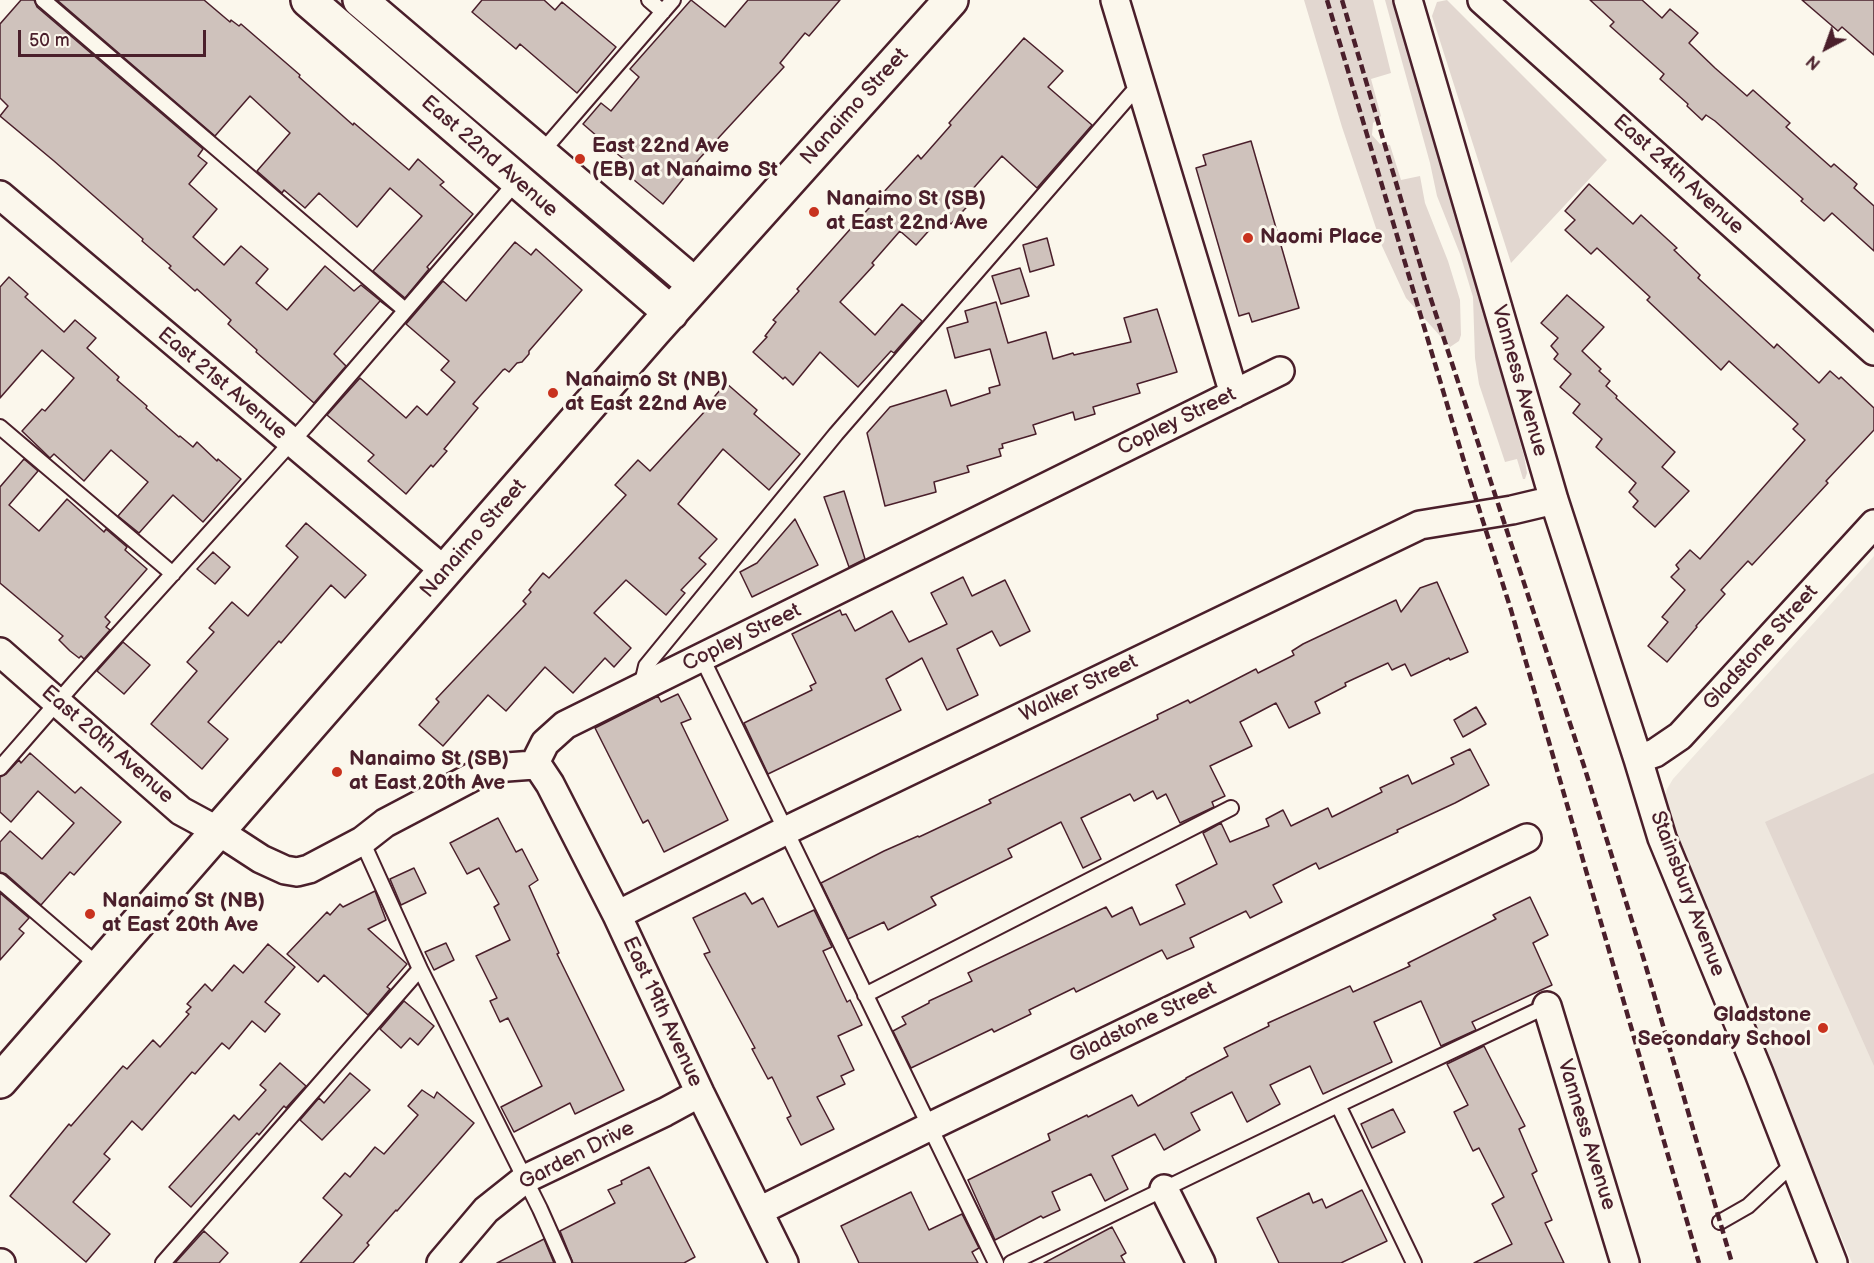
<!DOCTYPE html>
<html>
<head>
<meta charset="utf-8">
<style>
	body { margin:0 }
	#map { position:relative; width:1874px; height:1263px; overflow:hidden; background:#fbf7ec; font-family:"Balsamiq Sans",sans-serif }
	canvas { display:block }
	.north { position:absolute; left:1796px; top:18px; width:60px; height:60px; -webkit-text-stroke:4px #fbf7ec; paint-order:stroke; rotate:221deg; font-size:16px; font-weight:700; line-height:24px; text-align:center; color:#4a1f2b }
	.north::after { content:''; display:block; margin:auto; width:21px; height:27px; background:#4a1f2b; clip-path:polygon(50% 0,100% 100%,50% 72%,0 100%) }
	.scale { position:absolute; left:18px; top:30px; width:188px; height:27px; box-sizing:border-box; border:3px solid #4a1f2b; border-top:0; padding-left:8px; font-size:18px; line-height:21px; white-space:nowrap; color:#4a1f2b; -webkit-text-stroke:4px #fbf7ec; paint-order:stroke }
</style>
</head>
<body>
<div id="map">
<canvas width="1874" height="1263"></canvas>
<div class="north">N</div>
<div class="scale">50 m</div>
</div>
<script>
const ctx = document.querySelector('canvas').getContext('2d');
ctx.lineJoin = 'round';
function fill(path, color) { ctx.fillStyle = color; ctx.fill(path, 'evenodd'); }
const shape = rows => new Path2D(rows.map(r => 'M' + r).join(''));
function strokePath(path, color, width, dash) { ctx.strokeStyle = color; ctx.lineWidth = width; ctx.lineCap = dash ? 'butt' : 'round'; ctx.setLineDash(dash || []); ctx.stroke(path); }
function drawText(font, color, halo, rows, align = 'center') {
  ctx.font = font + ' "Balsamiq Sans",sans-serif'; ctx.lineWidth = 6; ctx.setLineDash([]); ctx.textBaseline = 'middle'; ctx.strokeStyle = halo; ctx.fillStyle = color; for (const [text, x, y, turn = 0] of rows) {
    ctx.save(); ctx.translate(x, y); ctx.rotate((+turn || 0) * Math.PI / 180); ctx.textAlign = isNaN(turn) ? turn : align; if (halo) ctx.strokeText(text, 0, 0); ctx.fillText(text, 0, 0); ctx.restore();
  }
}
fill(shape([
	[1874,556,1874,1263,1852,1263,1677,838,1668,814,1665,796,1667,789,1673,779]
]), '#eee7de');
fill(shape([
	[325,0,347,0,641,260,636,262],
	[1304,0,1373,0,1391,73,1371,79,1381,116,1373,123,1372,135,1380,144,1390,145,1401,180,1420,176,1425,203,1448,261,1460,300,1461,335,1459,341,1450,347,1406,298,1382,246,1342,127],
	[1385,0,1392,0,1468,258,1524,456,1527,473,1525,479,1523,479,1517,459,1505,462,1479,384,1475,358,1473,297,1460,254,1437,196,1430,163],
	[1447,0,1607,160,1511,263,1432,16,1437,2],
	[1874,773,1874,1066,1765,822]
]), '#e2d7d0');
const building = shape([
	[21,0,34,0,37,7,203,149,198,156,207,163,189,184,217,209,193,237,224,265,241,246,268,269,256,283,287,310,325,266,354,291,361,285,393,311,380,301,334,354,346,366,314,403,256,352,257,350,228,324,231,320,197,289,195,291,169,268,171,266,142,241,143,239,54,161,0,116,8,106,0,98,0,24,21,0],
	[57,0,204,0,230,22,231,20,239,26,241,24,300,75,299,77,353,125,354,123,409,170,418,159,444,182,440,185,473,214,427,267,429,269,405,298,373,271,422,216,390,188,357,227,319,193,305,208,284,190,282,193,257,171,290,133,250,96,215,136,57,0],
	[482,0,544,0,555,10,562,2,616,47,577,93,520,44,516,49,472,12,482,0],
	[691,0,725,27,748,0,840,0,809,36,805,33,780,63,784,67,699,159,663,204,622,170,628,163,583,124,601,103,611,111,639,77,630,69,691,0],
	[1590,0,1642,0,1662,18,1670,9,1698,33,1689,43,1715,68,1747,96,1753,90,1790,123,1786,127,1831,167,1834,164,1857,184,1854,188,1874,206,1874,251,1832,213,1824,221,1801,201,1803,199,1715,121,1706,115,1702,120,1687,106,1688,104,1660,79,1664,74,1610,26,1614,22,1590,0],
	[1802,0,1874,0,1874,55,1842,27,1838,31,1802,0],
	[1024,38,1063,71,1048,87,1092,125,1037,188,1002,156,970,192,976,197,951,224,942,216,916,245,900,231,872,263,874,265,840,302,875,335,902,304,922,321,894,353,891,351,858,387,820,352,793,385,785,377,783,379,753,352,767,337,765,336,776,322,773,320,799,291,797,289,869,208,918,155,921,159,951,125,949,123,1024,38],
	[1251,141,1299,308,1252,322,1249,313,1239,316,1196,168,1206,165,1203,155,1251,141],
	[1589,184,1633,224,1641,215,1677,248,1674,250,1700,275,1698,278,1774,348,1777,344,1819,383,1830,371,1839,379,1841,377,1874,408,1874,430,1826,481,1828,483,1752,565,1748,561,1721,590,1725,594,1696,626,1697,627,1667,662,1648,646,1668,622,1662,617,1685,590,1671,577,1679,569,1676,565,1690,550,1700,559,1805,440,1793,429,1798,424,1729,361,1721,370,1647,300,1650,297,1597,248,1591,254,1565,230,1575,220,1565,211,1589,184],
	[1047,238,1054,265,1030,272,1023,245,1047,238],
	[515,242,531,255,536,249,582,290,529,351,529,354,522,362,517,363,509,372,505,369,503,370,473,404,478,408,444,449,447,451,433,467,431,465,406,494,368,461,374,455,327,415,360,378,406,418,417,406,427,415,455,382,441,370,449,361,406,324,443,281,466,301,515,242],
	[1020,268,1029,296,1001,304,992,276,1020,268],
	[9,277,28,294,25,297,64,332,75,320,96,338,87,348,119,377,117,380,147,406,146,408,179,437,180,436,193,447,197,442,217,461,218,459,241,479,203,522,173,495,139,533,118,516,148,482,111,450,84,481,54,454,50,458,22,431,42,409,45,411,74,378,42,350,0,398,0,287,9,277],
	[1567,295,1604,327,1582,351,1601,369,1599,371,1610,381,1606,386,1617,396,1616,398,1675,452,1662,467,1689,491,1655,527,1633,507,1638,501,1629,492,1636,483,1596,447,1602,439,1573,413,1580,404,1560,387,1571,374,1554,359,1558,354,1551,346,1558,338,1541,323,1567,295],
	[996,302,1008,343,1046,332,1053,359,1073,353,1074,355,1131,342,1124,318,1157,309,1177,372,1137,384,1140,393,1093,407,1095,414,1075,420,1073,412,1033,425,1036,434,1002,444,1003,448,999,449,1001,456,967,466,969,472,934,482,936,492,885,506,867,433,890,407,946,390,951,406,990,393,989,388,1000,385,990,349,955,358,947,328,968,322,965,311,996,302],
	[726,383,757,410,754,414,800,454,769,490,723,449,678,504,717,539,699,558,706,564,681,590,685,593,666,615,626,580,594,613,631,648,614,667,605,658,573,693,545,667,506,711,488,695,443,746,419,725,439,702,436,699,526,604,523,601,531,592,529,590,543,573,549,578,626,495,615,485,638,460,650,471,706,410,704,409,726,383],
	[24,459,38,471,9,505,39,531,67,499,104,532,106,529,127,547,125,550,147,569,105,617,110,622,106,627,110,630,84,659,81,656,79,658,70,651,59,640,63,636,0,583,0,487,24,459],
	[844,491,865,559,849,567,824,497,844,491],
	[795,519,818,565,752,597,740,572,757,563,795,519],
	[306,523,366,575,345,598,331,585,281,643,279,641,208,722,228,739,202,769,151,724,197,671,187,662,214,632,209,628,232,602,248,616,298,557,286,546,306,523],
	[213,552,230,567,215,584,197,569,213,552],
	[963,577,972,596,1005,580,1030,631,1000,646,992,631,957,649,978,695,947,710,922,658,886,679,901,710,768,774,744,723,812,690,810,686,816,683,792,634,840,610,842,615,846,614,855,631,892,611,909,642,947,624,931,593,963,577],
	[1437,582,1468,652,1450,660,1449,658,1411,676,1405,664,1392,670,1388,663,1345,683,1346,686,1315,702,1320,713,1289,728,1276,703,1240,722,1252,746,1210,766,1225,796,1212,802,1214,807,1180,823,1166,794,1157,799,1153,791,1134,801,1130,794,1081,818,1101,859,1083,868,1061,822,1008,849,1012,857,931,897,936,905,888,930,884,922,848,939,821,883,884,851,918,836,919,837,991,803,989,800,1158,719,1157,715,1188,700,1190,703,1256,669,1258,673,1294,655,1292,651,1303,644,1360,617,1396,600,1401,612,1420,588,1437,582],
	[123,642,150,665,124,694,97,671,123,642],
	[678,694,691,719,681,723,728,820,664,852,648,820,643,823,595,728,658,696,661,702,678,694],
	[1476,707,1486,724,1463,737,1454,720,1476,707],
	[1470,749,1489,785,1455,803,1397,830,1398,832,1368,846,1319,869,1316,863,1273,885,1282,902,1250,918,1246,911,1190,938,1194,947,1167,959,1162,950,1076,992,1074,988,1029,1010,1031,1014,994,1032,992,1029,911,1068,893,1031,906,1024,902,1017,929,1003,929,1001,972,981,968,973,1106,907,1112,917,1132,907,1140,925,1185,904,1176,885,1217,864,1203,833,1221,823,1230,842,1269,826,1266,819,1283,810,1291,826,1328,808,1332,817,1382,792,1380,788,1408,775,1412,784,1454,764,1451,758,1470,749],
	[30,753,75,793,81,787,121,822,74,875,70,872,41,905,6,874,0,872,0,842,10,831,42,859,74,823,38,791,11,822,0,812,0,777,6,774,19,760,21,763,30,753],
	[498,818,516,852,522,849,538,880,529,886,559,953,557,954,624,1090,575,1114,570,1103,514,1132,501,1107,542,1086,508,1018,500,1022,490,1001,497,998,476,956,510,940,494,907,499,904,479,868,467,874,450,843,498,818],
	[414,868,426,893,401,905,390,879,414,868],
	[375,891,386,920,368,929,407,964,387,987,390,989,368,1015,324,975,318,982,287,954,327,912,330,915,340,904,343,907,375,891],
	[0,893,29,918,19,929,24,933,0,960,0,893],
	[745,893,752,904,763,898,778,927,814,910,832,947,823,951,847,1002,850,1000,862,1025,838,1036,854,1070,841,1076,845,1084,817,1097,834,1129,801,1145,787,1118,791,1116,772,1077,768,1079,752,1049,755,1048,704,954,710,952,693,918,745,893],
	[1530,897,1548,935,1533,943,1552,985,1472,1022,1476,1030,1441,1046,1421,1001,1374,1022,1392,1062,1323,1094,1310,1066,1270,1085,1280,1104,1247,1122,1232,1092,1191,1113,1200,1130,1164,1150,1155,1134,1112,1156,1128,1189,1105,1201,1091,1174,1052,1192,1060,1210,1043,1218,1041,1216,995,1240,968,1180,1050,1140,1048,1134,1087,1115,1088,1117,1132,1095,1138,1106,1186,1079,1186,1078,1228,1056,1224,1048,1269,1026,1268,1023,1350,986,1353,992,1410,966,1408,963,1496,919,1493,915,1530,897],
	[446,943,454,960,434,970,425,952,446,943],
	[268,944,295,967,265,1002,280,1014,265,1032,252,1021,229,1049,222,1043,195,1074,192,1072,142,1130,132,1121,104,1154,110,1159,73,1202,110,1234,86,1262,10,1196,69,1124,71,1126,123,1066,127,1069,153,1040,160,1047,189,1014,186,1012,191,1007,187,1004,205,984,212,991,234,965,243,973,268,944],
	[404,1001,434,1026,418,1045,410,1038,401,1048,380,1029,404,1001],
	[1484,1046,1525,1126,1519,1129,1537,1171,1532,1174,1552,1220,1545,1223,1564,1263,1474,1263,1512,1244,1492,1204,1504,1197,1479,1148,1473,1151,1454,1112,1468,1105,1447,1064,1484,1046],
	[280,1063,306,1086,286,1108,284,1106,259,1135,257,1133,245,1146,191,1207,169,1187,234,1115,239,1120,266,1090,260,1085,280,1063],
	[350,1073,370,1090,322,1140,300,1120,319,1098,324,1103,350,1073],
	[422,1090,434,1098,437,1092,474,1123,397,1211,396,1210,367,1243,369,1245,353,1263,300,1263,342,1215,323,1198,345,1173,350,1177,375,1147,384,1154,418,1115,408,1106,422,1090],
	[1393,1109,1405,1132,1372,1148,1361,1124,1393,1109],
	[649,1167,695,1257,684,1263,573,1263,560,1231,615,1203,608,1190,622,1184,621,1181,649,1167],
	[1362,1190,1387,1241,1341,1263,1279,1263,1257,1218,1309,1193,1313,1203,1322,1199,1326,1208,1362,1190],
	[911,1192,929,1230,962,1214,979,1248,972,1252,978,1263,859,1263,841,1226,911,1192],
	[1112,1227,1126,1253,1121,1256,1125,1263,1044,1263,1112,1227],
	[204,1231,228,1253,219,1263,175,1263,204,1231],
	[544,1239,554,1263,497,1263,544,1239]
]);
fill(building, '#cfc2bc');
strokePath(building, '#4a1f2b', 1.5);
const lane = shape([
	[43,0,405,310],
	[649,0,663,12],
	[540,154,673,0],
	[0,427,173,574],
	[702,658,996,1263],
	[641,687,646,666,836,434,1131,94,1143,89],
	[0,768,75,682,305,427,517,181],
	[362,841,420,969,540,1209,564,1263],
	[0,881,100,967],
	[865,995,1231,808],
	[1338,1105,1414,1263],
	[1720,1222,1748,1206,1794,1163],
	[163,1263,420,969],
	[1011,1263,1338,1105,1547,1006]
]);
const street = shape([
	[1115,0,1234,394],
	[1408,0,1554,500,1638,759,1662,838,1759,1073,1833,1263],
	[1482,0,1874,351],
	[0,195,446,572],
	[0,652,181,811,218,831,261,859,285,870,297,872,309,869,362,841,385,823,478,774,507,767,534,765],
	[1638,759,1655,753,1680,736,1874,524],
	[534,765,545,743,565,725,1280,371],
	[534,765,540,769,550,784,617,915,700,1093,784,1263],
	[617,915,785,831,1420,525,1512,510,1554,500],
	[1547,1006,1625,1263],
	[1164,1189,1201,1263],
	[759,1211,929,1127,1527,838],
	[0,1263,1,1263],
	[441,1263,486,1210,525,1179,665,1112,700,1093]
]);
const secondary = shape([
	[308,0,671,313],
	[360,0,695,285],
	[0,1081,654,331,951,0]
]);
strokePath(lane, '#4a1f2b', 18);
strokePath(street, '#4a1f2b', 32);
strokePath(secondary, '#4a1f2b', 38);
strokePath(lane, '#fbf7ec', 14);
strokePath(street, '#fbf7ec', 27);
strokePath(secondary, '#fbf7ec', 33);
strokePath(shape([
	[1327,0,1463,458,1511,610,1699,1263],
	[1342,0,1426,284,1584,766,1644,960,1732,1263]
]), '#4a1f2b', 4.5, [9, 4.5]);
for (const [x, y, r, color] of [
	[580,159,6,"#c8321e"],
	[814,212,6,"#c8321e"],
	[1248,238,6,"#c8321e"],
	[553,393,6,"#c8321e"],
	[337,772,6,"#c8321e"],
	[90,914,6,"#c8321e"],
	[1823,1028,6,"#c8321e"]
]) { const dot = new Path2D(); dot.arc(x, y, r, 0, 2 * Math.PI); ctx.fillStyle = color; ctx.fill(dot); strokePath(dot, '#fbf7ec', 2); }
drawText('21px', '#4a1f2b', '#fbf7ec', [
	["Nanaimo Street",855,107,-48],
	["East 22nd Avenue",489,157,41],
	["East 24th Avenue",1678,175,42],
	["Vanness Avenue",1519,381,74],
	["East 21st Avenue",222,384,40],
	["Copley Street",1177,422,-26],
	["Nanaimo Street",474,539,-49],
	["Copley Street",742,638,-26],
	["Gladstone Street",1761,648,-48],
	["Walker Street",1079,689,-26],
	["East 20th Avenue",107,745,41],
	["Stainsbury Avenue",1687,894,69],
	["East 19th Avenue",662,1012,65],
	["Gladstone Street",1143,1023,-26],
	["Vanness Avenue",1586,1135,73],
	["Garden Drive",577,1156,-27]
]);
drawText('bold 21px', '#4a1f2b', '#fbf7ec', [
	["East 22nd Ave",592,147],
	["(EB) at Nanaimo St",592,171],
	["Nanaimo St (SB)",826,200],
	["at East 22nd Ave",826,224],
	["Naomi Place",1260,238],
	["Nanaimo St (NB)",565,381],
	["at East 22nd Ave",565,405],
	["Nanaimo St (SB)",349,760],
	["at East 20th Ave",349,784],
	["Nanaimo St (NB)",102,902],
	["at East 20th Ave",102,926],
	["Gladstone",1811,1016,"right"],
	["Secondary School",1811,1040,"right"]
], 'left');
</script>
</body>
</html>
